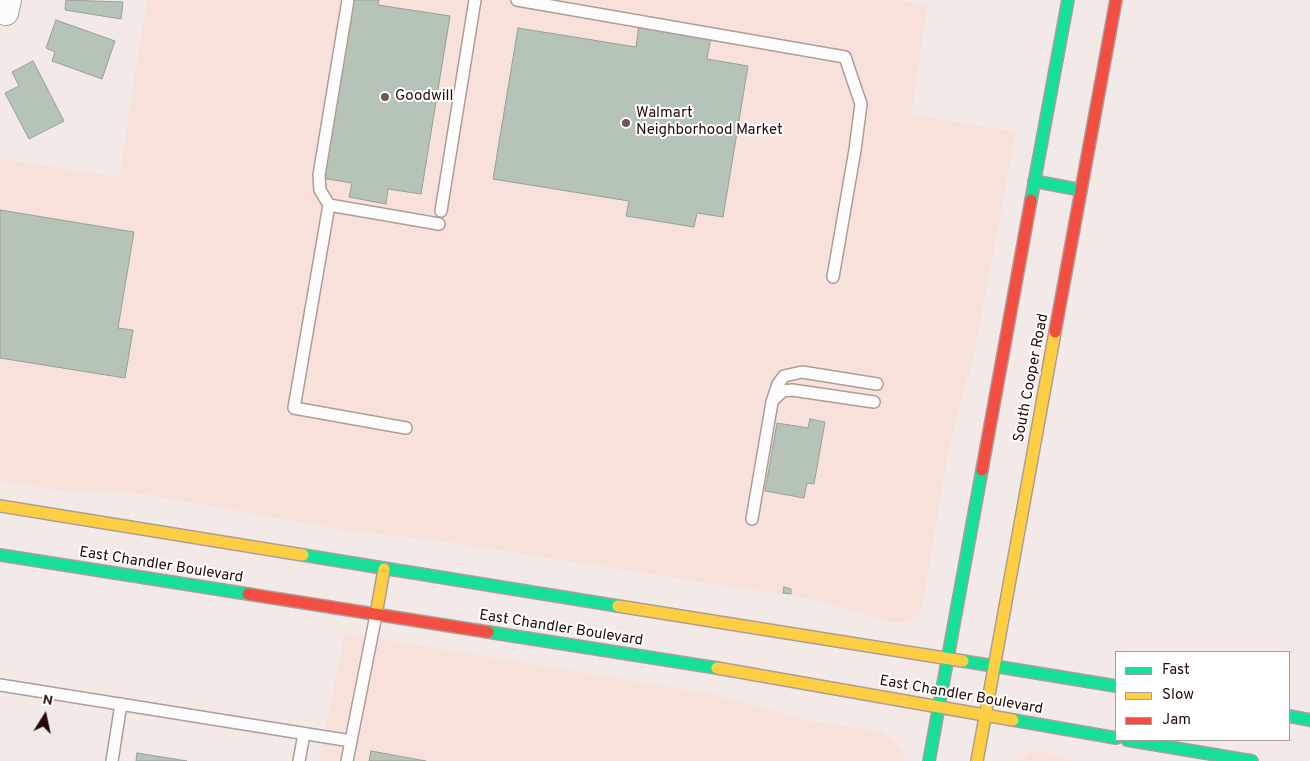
<!DOCTYPE html>
<html>
<head>
<meta charset="utf-8">
<style>
	body { margin:0 }
	#map { position:relative; width:1310px; height:761px; overflow:hidden; background:#f3eae8; font-family:Overpass,sans-serif }
	canvas { display:block }
	.legend { position:absolute; left:1115px; top:651px; width:175px; height:90px; box-sizing:border-box; background:#fff; border:1px solid #a89d9b; margin:0; padding:6px 9px; list-style:none; font-size:15px; color:#260a05 }
	.legend li { display:flex; align-items:center; gap:10px; height:25px }
	.legend b { width:25px; border:1px solid #a89d9b }
	.north { position:absolute; left:20px; top:691px; width:50px; height:50px; -webkit-text-stroke:4px #fff; paint-order:stroke; rotate:10deg; font-size:14px; font-weight:700; line-height:20px; text-align:center; color:#260a05 }
	.north::after { content:''; display:block; margin:auto; width:18px; height:22px; background:#260a05; clip-path:polygon(50% 0,100% 100%,50% 72%,0 100%) }
</style>
</head>
<body>
<div id="map">
<canvas width="1310" height="761"></canvas>
<ul class="legend">
<li><b style="height:6px;background:#16e098"></b>Fast</li>
<li><b style="height:6px;background:#ffcf43"></b>Slow</li>
<li><b style="height:6px;background:#f24e42"></b>Jam</li>
</ul>
<div class="north">N</div>
</div>
<script>
const ctx = document.querySelector('canvas').getContext('2d');
ctx.lineJoin = 'round';
function fill(path, color) { ctx.fillStyle = color; ctx.fill(path, 'evenodd'); }
const shape = rows => new Path2D(rows.map(r => 'M' + r).join(''));
function strokePath(path, color, width, dash) { ctx.strokeStyle = color; ctx.lineWidth = width; ctx.lineCap = dash ? 'butt' : 'round'; ctx.setLineDash(dash || []); ctx.stroke(path); }
function drawText(font, color, halo, rows, align = 'center') {
  ctx.font = font + ' Overpass,sans-serif'; ctx.lineWidth = 4; ctx.setLineDash([]); ctx.textBaseline = 'middle'; ctx.strokeStyle = halo; ctx.fillStyle = color; for (const [text, x, y, turn = 0] of rows) {
    ctx.save(); ctx.translate(x, y); ctx.rotate((+turn || 0) * Math.PI / 180); ctx.textAlign = isNaN(turn) ? turn : align; if (halo) ctx.strokeText(text, 0, 0); ctx.fillText(text, 0, 0); ctx.restore();
  }
}
fill(shape([
	[147,0,896,0,928,5,911,114,1016,132,976,345,947,458,922,609,918,615,909,622,891,622,816,600,433,540,348,531,144,494,64,491,0,481,0,159,119,177],
	[345,633,713,694,811,721,879,731,897,742,905,753,904,761,319,761],
	[1041,751,1064,758,1074,761,1017,761,1031,752]
]), '#f9e1db');
const building = shape([
	[66,0,123,2,121,19,65,10,66,0],
	[351,0,379,0,378,5,450,16,421,194,388,189,386,204,349,197,352,183,321,178,351,0],
	[56,20,115,41,102,79,52,61,55,52,46,48,56,20],
	[639,25,711,37,707,59,748,66,723,217,697,213,694,227,626,216,629,201,493,179,518,28,636,47,639,25],
	[33,61,64,121,29,139,5,93,19,86,12,72,33,61],
	[0,210,134,232,118,328,133,330,125,378,0,358,0,210],
	[810,419,825,422,814,484,807,483,804,498,765,491,777,423,808,428,810,419],
	[784,587,791,589,791,594,783,593,784,587],
	[371,751,426,761,369,761,371,751],
	[137,753,187,761,136,761,137,753]
]);
fill(building, '#b5c4b7');
strokePath(building, '#97a097', 1);
const lane = shape([
	[348,0,319,175,320,190,329,205,439,224],
	[517,0,845,57,861,104,855,150,833,277],
	[329,205,294,408,406,428],
	[441,211,475,0],
	[773,400,783,391,792,390,874,402],
	[752,519,772,402,778,384,784,376,802,372,877,384],
	[0,685,351,741],
	[112,761,121,704],
	[299,761,304,734],
	[347,761,376,615]
]);
const street = shape([
	[0,11,6,13,9,0]
]);
const fast = shape([
	[1034,181,1081,190],
	[1031,200,1068,0],
	[0,555,248,594],
	[303,555,618,606],
	[488,632,717,668],
	[963,661,1116,686],
	[1289,716,1310,720],
	[1013,720,1116,738],
	[1127,740,1252,761],
	[929,761,982,470]
]);
const slow = shape([
	[0,506,303,555],
	[618,606,963,661],
	[376,615,384,569],
	[717,668,1013,720],
	[977,761,1055,332]
]);
const jam = shape([
	[1055,332,1116,0],
	[982,470,1031,200],
	[248,594,488,632]
]);
strokePath(lane, '#ae9c99', 14);
strokePath(street, '#ae9c99', 26);
strokePath(fast, '#ae9c99', 14);
strokePath(slow, '#ae9c99', 14);
strokePath(jam, '#ae9c99', 14);
strokePath(lane, '#fdfcfc', 11);
strokePath(street, '#fdfcfc', 24);
strokePath(fast, '#16e098', 11);
strokePath(slow, '#ffcf43', 11);
strokePath(jam, '#f24e42', 11);
for (const [x, y, r, color] of [
	[385,97,5,"#6e5854"],
	[626,123,5,"#6e5854"]
]) { const dot = new Path2D(); dot.arc(x, y, r, 0, 2 * Math.PI); ctx.fillStyle = color; ctx.fill(dot); strokePath(dot, '#fff', 2); }
drawText('15px', '#260a05', '#fff', [
	["Goodwill",395,97],
	["Walmart",636,114],
	["Neighborhood Market",636,131]
], 'left');
drawText('15px', '#260a05', '#fff', [
	["South Cooper Road",1032,378,-79],
	["East Chandler Boulevard",161,566,9],
	["East Chandler Boulevard",561,629,9],
	["East Chandler Boulevard",961,696,10]
]);
</script>
</body>
</html>
